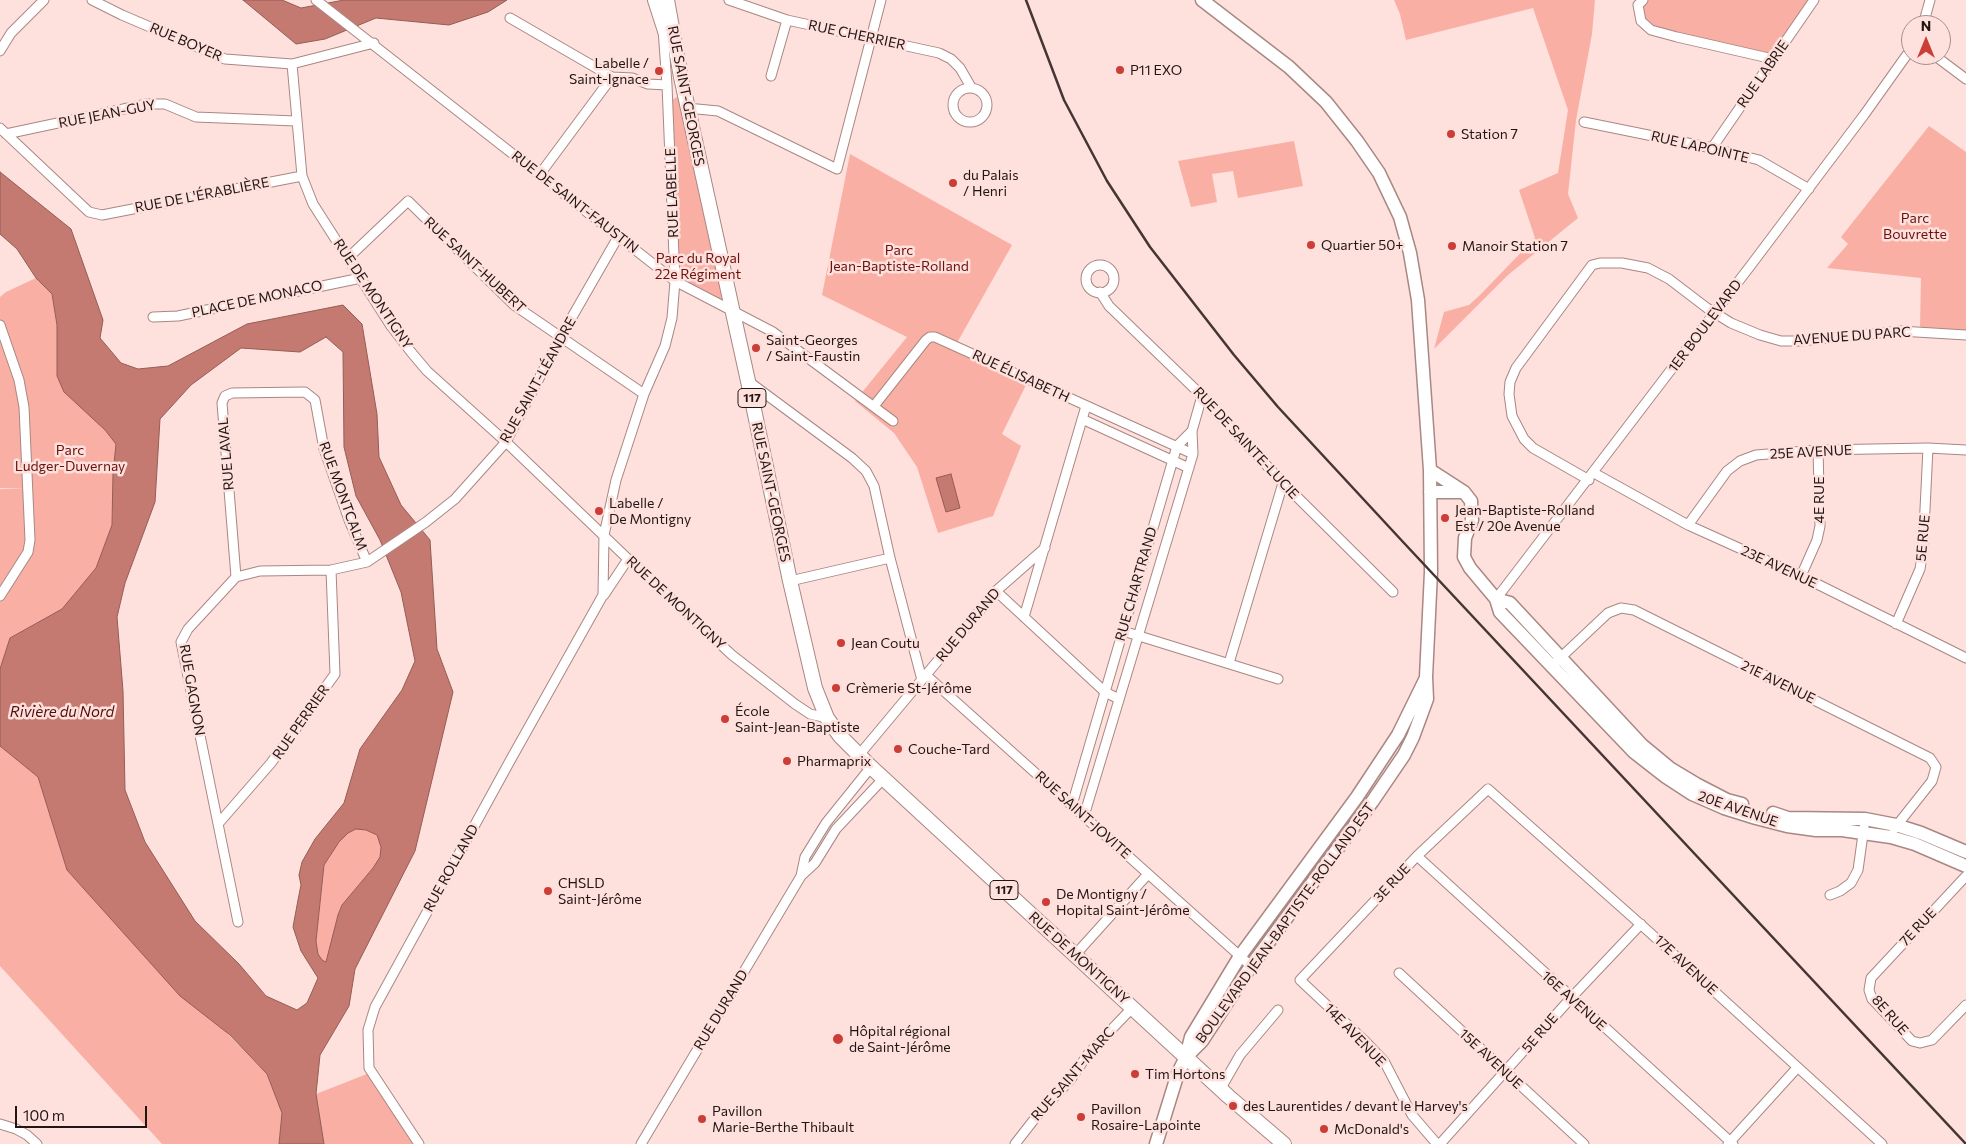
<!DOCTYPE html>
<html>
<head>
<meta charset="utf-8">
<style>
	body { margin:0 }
	#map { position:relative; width:1966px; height:1144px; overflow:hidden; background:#fee0dc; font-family:Commissioner,sans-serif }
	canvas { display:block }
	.north { position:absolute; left:1901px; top:15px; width:50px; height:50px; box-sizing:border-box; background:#fee0dc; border:1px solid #a68f8c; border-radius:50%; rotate:0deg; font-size:14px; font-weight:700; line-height:20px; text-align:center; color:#221614 }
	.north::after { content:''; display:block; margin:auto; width:18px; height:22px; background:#cb3d36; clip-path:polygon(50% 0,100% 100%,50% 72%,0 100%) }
	.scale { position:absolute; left:15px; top:1106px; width:132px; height:22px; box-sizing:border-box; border:2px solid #221614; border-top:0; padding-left:6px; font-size:15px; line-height:18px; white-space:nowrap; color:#221614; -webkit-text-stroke:4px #fee0dc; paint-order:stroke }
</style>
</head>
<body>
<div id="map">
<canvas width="1966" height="1144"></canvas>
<div class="north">N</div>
<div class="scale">100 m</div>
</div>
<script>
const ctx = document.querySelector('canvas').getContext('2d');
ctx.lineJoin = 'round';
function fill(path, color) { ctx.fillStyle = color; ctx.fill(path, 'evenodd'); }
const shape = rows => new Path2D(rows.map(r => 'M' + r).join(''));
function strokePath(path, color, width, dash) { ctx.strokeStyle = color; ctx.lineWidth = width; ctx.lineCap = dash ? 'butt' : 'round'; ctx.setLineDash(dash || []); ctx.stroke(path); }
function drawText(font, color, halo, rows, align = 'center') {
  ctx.font = font + ' Commissioner,sans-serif'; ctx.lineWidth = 5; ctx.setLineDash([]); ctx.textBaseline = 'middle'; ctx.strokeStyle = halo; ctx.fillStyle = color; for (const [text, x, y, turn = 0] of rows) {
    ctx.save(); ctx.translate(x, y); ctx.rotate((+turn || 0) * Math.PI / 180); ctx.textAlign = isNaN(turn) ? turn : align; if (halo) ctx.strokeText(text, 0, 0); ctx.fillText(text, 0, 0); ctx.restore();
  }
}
fill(shape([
	[1394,0,1595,0,1592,34,1576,120,1568,194,1578,218,1508,275,1434,349,1444,312,1469,305,1480,295,1535,238,1519,190,1558,173,1568,110,1533,8,1406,40,1400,14],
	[1643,0,1814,0,1773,59,1677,37,1641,21],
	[677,97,681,100,732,310,675,281,672,100],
	[1929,126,1966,152,1966,333,1920,330,1921,278,1827,268,1848,244,1841,237],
	[1294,141,1303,186,1238,198,1233,171,1212,174,1217,202,1191,207,1178,161],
	[850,154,1012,245,953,350,1026,385,1002,434,1021,446,993,516,938,533,917,467,894,433,855,401,907,337,822,295],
	[36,278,52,294,57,325,57,376,116,443,113,473,112,525,96,568,62,609,10,638,0,669,0,489,28,488,0,488,0,297,6,292],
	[0,746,38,777,67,870,267,1074,282,1113,279,1144,162,1144,0,966],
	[357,829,366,830,377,835,381,847,380,857,373,868,342,905,338,915,327,962,322,960,318,954,316,941,324,865,339,842,348,833],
	[372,1072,419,1144,324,1144,316,1094]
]), '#faafa5');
const water = shape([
	[243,0,282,0,301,8,344,0,507,0,488,12,449,25,376,18,325,39,296,44,243,0],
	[0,172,71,229,103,320,100,338,121,363,138,369,168,366,247,324,343,305,362,324,377,414,379,457,401,505,430,540,437,649,453,692,415,851,355,969,349,1006,320,1055,316,1094,324,1144,279,1144,282,1113,267,1074,230,1035,180,996,67,870,38,777,0,746,0,669,10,638,62,609,96,568,112,525,113,473,116,444,105,430,64,392,57,376,57,325,52,294,36,278,17,249,0,234,0,172],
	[326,337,343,352,344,447,356,496,380,540,401,592,415,661,402,690,360,749,344,803,315,839,302,862,299,875,301,885,298,900,293,927,301,951,318,978,307,1003,297,1010,266,996,239,964,195,921,145,842,125,790,123,691,117,617,125,583,155,502,160,419,191,385,241,348,300,352,326,337],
	[356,829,366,830,377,835,381,847,380,857,373,868,342,905,338,915,326,962,322,960,318,954,316,941,324,865,339,842,348,833,356,829],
	[951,474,960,508,946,512,936,478,951,474]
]);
fill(water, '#c57a71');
strokePath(water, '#945c55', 1);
const street = shape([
	[92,0,122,15,225,59,292,64,374,43],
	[316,0,675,281,773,332,893,421],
	[729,0,787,20,939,53,951,59,960,68,971,87],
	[1643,0,1638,5,1641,21,1651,30,1677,37,1773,59],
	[510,18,612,77,632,78,648,84,667,85],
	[1923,25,1930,0],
	[0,51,11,33,44,0],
	[1934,55,1966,79],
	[292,64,302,176,313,204,391,326,411,352,427,371,506,442,628,559,732,655,795,704,810,714,827,718],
	[771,76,787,20],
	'953 105a17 17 0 1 1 34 0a17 17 0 1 1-34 0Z',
	[687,108,718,111,837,169,881,0],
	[1584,122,1712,148,1759,160,1809,189],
	[0,128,89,212,102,215,302,176],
	[6,134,147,104,165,104,196,117,296,121],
	[1712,148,1814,0],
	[540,174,612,77],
	[348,258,408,201,514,305,644,394],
	'1086 279a14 14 0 1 1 28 0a14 14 0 1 1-28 0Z',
	[1100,292,1109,306,1195,389,1283,483,1393,592],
	[153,317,178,316,361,278],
	[0,325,19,380,24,407,30,540,28,552,0,596],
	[748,381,852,458,866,471,874,486,890,558,922,680],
	[874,406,926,340,930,337,935,337,1193,454],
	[1082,419,1189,468],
	[1594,473,1688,525,1801,576,1966,658],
	[1589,480,1533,448,1524,439,1512,416,1509,394,1510,382,1516,368,1592,265,1600,263,1622,263,1648,268,1669,279,1707,308,1731,323,1760,335,1781,341,1800,341,1900,331,1966,335],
	[1688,525,1727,471,1740,461,1756,455,1818,450,1928,448,1966,450],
	[1801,576,1817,540,1820,526,1818,450],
	[236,577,222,403,225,396,232,393,305,392,315,400,324,449,349,520,367,562],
	[790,581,890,558],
	[996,591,1105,692,1119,699],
	[604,595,628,559],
	[1496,599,1751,265,1864,115,1911,49],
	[1024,617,1086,406],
	[1896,624,1920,569,1923,550,1928,448],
	[1123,631,1278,679],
	[1557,661,1608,613,1621,608,1634,610,1930,758,1936,767,1932,781,1894,829],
	[1229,663,1283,483],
	[926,675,1251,966],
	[859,755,996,591,1045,548],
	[1072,805,1177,446,1192,431],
	[1084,816,1193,454,1192,431,1202,396],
	[218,824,271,763,335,674,331,570],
	[1417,856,1733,1144],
	[801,876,805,857,826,823,871,767],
	[1966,876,1871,978,1869,990,1872,999,1912,1041,1920,1043,1932,1040,1966,1005],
	[1830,895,1840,891,1851,883,1858,870,1864,827],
	[238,922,181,642,188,629,236,577,260,571,331,570,367,562,426,522,455,499,506,442,560,338,618,237],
	[1075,955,1148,874],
	[1399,973,1584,1144],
	[1221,1088,1240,1055,1278,1010],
	[0,1124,16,1129,27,1135,37,1144],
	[419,1144,369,1068,368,1030,375,1007,511,759,603,595,604,535,616,480,644,394,665,346,672,318,675,281,667,85,663,29],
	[641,1144,801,876,815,863,836,829,884,778],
	[1015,1144,1036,1117,1071,1079,1088,1054,1133,1007],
	[1437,1144,1412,1115,1384,1061,1365,1041,1300,980,1417,856,1488,789,1647,930,1882,1144],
	[1440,1144,1571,998,1641,924],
	[1728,1144,1797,1068]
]);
const secondary = shape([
	[1430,470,1464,492,1471,501,1472,520,1465,538,1464,557,1470,568,1496,599,1500,612,1634,752,1666,777,1692,794,1724,808,1756,818,1787,826,1816,830,1842,830,1891,837,1915,844,1966,866],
	[1430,492,1464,492],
	[1496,599,1510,603,1642,745,1671,769,1696,784,1727,800,1742,804],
	[1773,813,1788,818,1865,819,1896,825,1921,833,1966,852],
	[1186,1057,1202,1041,1251,966,1372,802,1404,755,1413,737,1427,699,1426,677,1431,572,1430,470,1418,300,1410,253,1400,217,1379,173,1357,141,1326,102,1289,67,1202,0],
	[1156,1144,1178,1073,1186,1057,1191,1037,1240,956,1357,797,1398,735,1425,680]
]);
const primary = shape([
	[655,0,666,34],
	[667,0,681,77,748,381,790,581,815,688,827,718,840,736,871,767,1228,1096,1284,1144]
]);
strokePath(street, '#a98782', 11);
strokePath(secondary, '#a98782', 15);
strokePath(primary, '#a98782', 16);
strokePath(street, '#fff', 9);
strokePath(secondary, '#fff', 12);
strokePath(primary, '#fff', 14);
strokePath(shape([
	[1026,0,1064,100,1107,181,1150,247,1234,355,1278,407,1404,543,1966,1144]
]), '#453634', 2.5);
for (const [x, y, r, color] of [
	[1120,70,5,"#cb3d36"],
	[659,71,5,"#cb3d36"],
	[1451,134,5,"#cb3d36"],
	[953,183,5,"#cb3d36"],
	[1311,245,5,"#cb3d36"],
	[1452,246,5,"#cb3d36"],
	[756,348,5,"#cb3d36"],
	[599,511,5,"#cb3d36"],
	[1445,518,5,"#cb3d36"],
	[841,643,5,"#cb3d36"],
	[836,688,5,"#cb3d36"],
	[725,719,5,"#cb3d36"],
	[898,749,5,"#cb3d36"],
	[787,761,5,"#cb3d36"],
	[548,891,5,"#cb3d36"],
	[1046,902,5,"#cb3d36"],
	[838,1039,6,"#cb3d36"],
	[1135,1074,5,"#cb3d36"],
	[1233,1106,5,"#cb3d36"],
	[1081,1117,5,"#cb3d36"],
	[702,1119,5,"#cb3d36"],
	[1324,1129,5,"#cb3d36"]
]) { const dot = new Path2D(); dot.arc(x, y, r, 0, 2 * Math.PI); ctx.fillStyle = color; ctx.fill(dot); strokePath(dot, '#fee0dc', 2); }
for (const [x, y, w] of [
	[752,398,28],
	[1004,890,28]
]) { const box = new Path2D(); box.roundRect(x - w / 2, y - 9.5, w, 19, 4); ctx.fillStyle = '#fee0dc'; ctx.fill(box); strokePath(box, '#221614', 1); }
drawText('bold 12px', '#221614', null, [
	["117",752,398],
	["117",1004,890]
]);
drawText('14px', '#221614', '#fee0dc', [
	["RUE CHERRIER",857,35,12],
	["RUE BOYER",186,42,23],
	["RUE LABRIE",1763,74,-55],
	["RUE SAINT-GEORGES",686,96,79],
	["RUE JEAN-GUY",107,114,-11],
	["RUE LAPOINTE",1700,147,13],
	["RUE LABELLE",672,193,-92],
	["RUE DE L'ÉRABLIÈRE",202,195,-11],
	["RUE DE SAINT-FAUSTIN",575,202,38],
	["RUE SAINT-HUBERT",475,265,43],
	["RUE DE MONTIGNY",373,294,56],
	["PLACE DE MONACO",257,299,-12],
	["1ER BOULEVARD",1705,326,-53],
	["AVENUE DU PARC",1852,336,-4],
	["RUE ÉLISABETH",1021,376,25],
	["RUE SAINT-LÉANDRE",538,380,-61],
	["RUE DE SAINTE-LUCIE",1246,443,47],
	["25E AVENUE",1811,452,-3],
	["RUE LAVAL",226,454,-95],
	["RUE SAINT-GEORGES",771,492,78],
	["RUE MONTCALM",343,496,70],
	["4E RUE",1819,500,-90],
	["5E RUE",1923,538,-85],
	["23E AVENUE",1779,567,25],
	["RUE CHARTRAND",1136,584,-74],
	["RUE DE MONTIGNY",676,603,43],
	["RUE DURAND",968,625,-50],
	["21E AVENUE",1778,682,26],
	["RUE GAGNON",192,690,80],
	["RUE PERRIER",301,722,-55],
	["20E AVENUE",1738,809,19],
	["RUE SAINT-JOVITE",1083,815,42],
	["RUE ROLLAND",451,868,-61],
	["3E RUE",1392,883,-47],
	["BOULEVARD JEAN-BAPTISTE-ROLLAND EST",1285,923,-54],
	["7E RUE",1918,927,-47],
	["RUE DE MONTIGNY",1079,958,42],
	["17E AVENUE",1686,965,43],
	["16E AVENUE",1574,1001,42],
	["RUE DURAND",721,1010,-59],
	["8E RUE",1890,1015,49],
	["5E RUE",1540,1033,-49],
	["14E AVENUE",1355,1035,46],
	["15E AVENUE",1491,1059,43],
	["RUE SAINT-MARC",1073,1074,-49]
]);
drawText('14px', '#221614', '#fee0dc', [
	["Labelle /",649,63,"right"],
	["Saint-Ignace",649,79,"right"],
	["P11 EXO",1130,70],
	["Station 7",1461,134],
	["du Palais",963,175],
	["/ Henri",963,191],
	["Quartier 50+",1321,245],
	["Manoir Station 7",1462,246],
	["Saint-Georges",766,340],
	["/ Saint-Faustin",766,356],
	["Labelle /",609,503],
	["De Montigny",609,519],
	["Jean-Baptiste-Rolland",1455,510],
	["Est / 20e Avenue",1455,526],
	["Jean Coutu",851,643],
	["Crèmerie St-Jérôme",846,688],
	["École",735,711],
	["Saint-Jean-Baptiste",735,727],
	["Couche-Tard",908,749],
	["Pharmaprix",797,761],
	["CHSLD",558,883],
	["Saint-Jérôme",558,899],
	["De Montigny /",1056,894],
	["Hopital Saint-Jérôme",1056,910],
	["Hôpital régional",849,1031],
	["de Saint-Jérôme",849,1047],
	["Tim Hortons",1145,1074],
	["des Laurentides / devant le Harvey's",1243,1106],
	["Pavillon",1091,1109],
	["Rosaire-Lapointe",1091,1125],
	["Pavillon",712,1111],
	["Marie-Berthe Thibault",712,1127],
	["McDonald's",1334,1129]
], 'left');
drawText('14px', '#6b110f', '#fee0dc', [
	["Parc",1915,218],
	["Bouvrette",1915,234],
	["Parc",899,250],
	["Jean-Baptiste-Rolland",899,266],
	["Parc du Royal",698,258],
	["22e Régiment",698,274],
	["Parc",70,450],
	["Ludger-Duvernay",70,466]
]);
drawText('italic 15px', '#510d0b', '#fee0dc', [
	["Rivière du Nord",62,712]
]);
</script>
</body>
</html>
